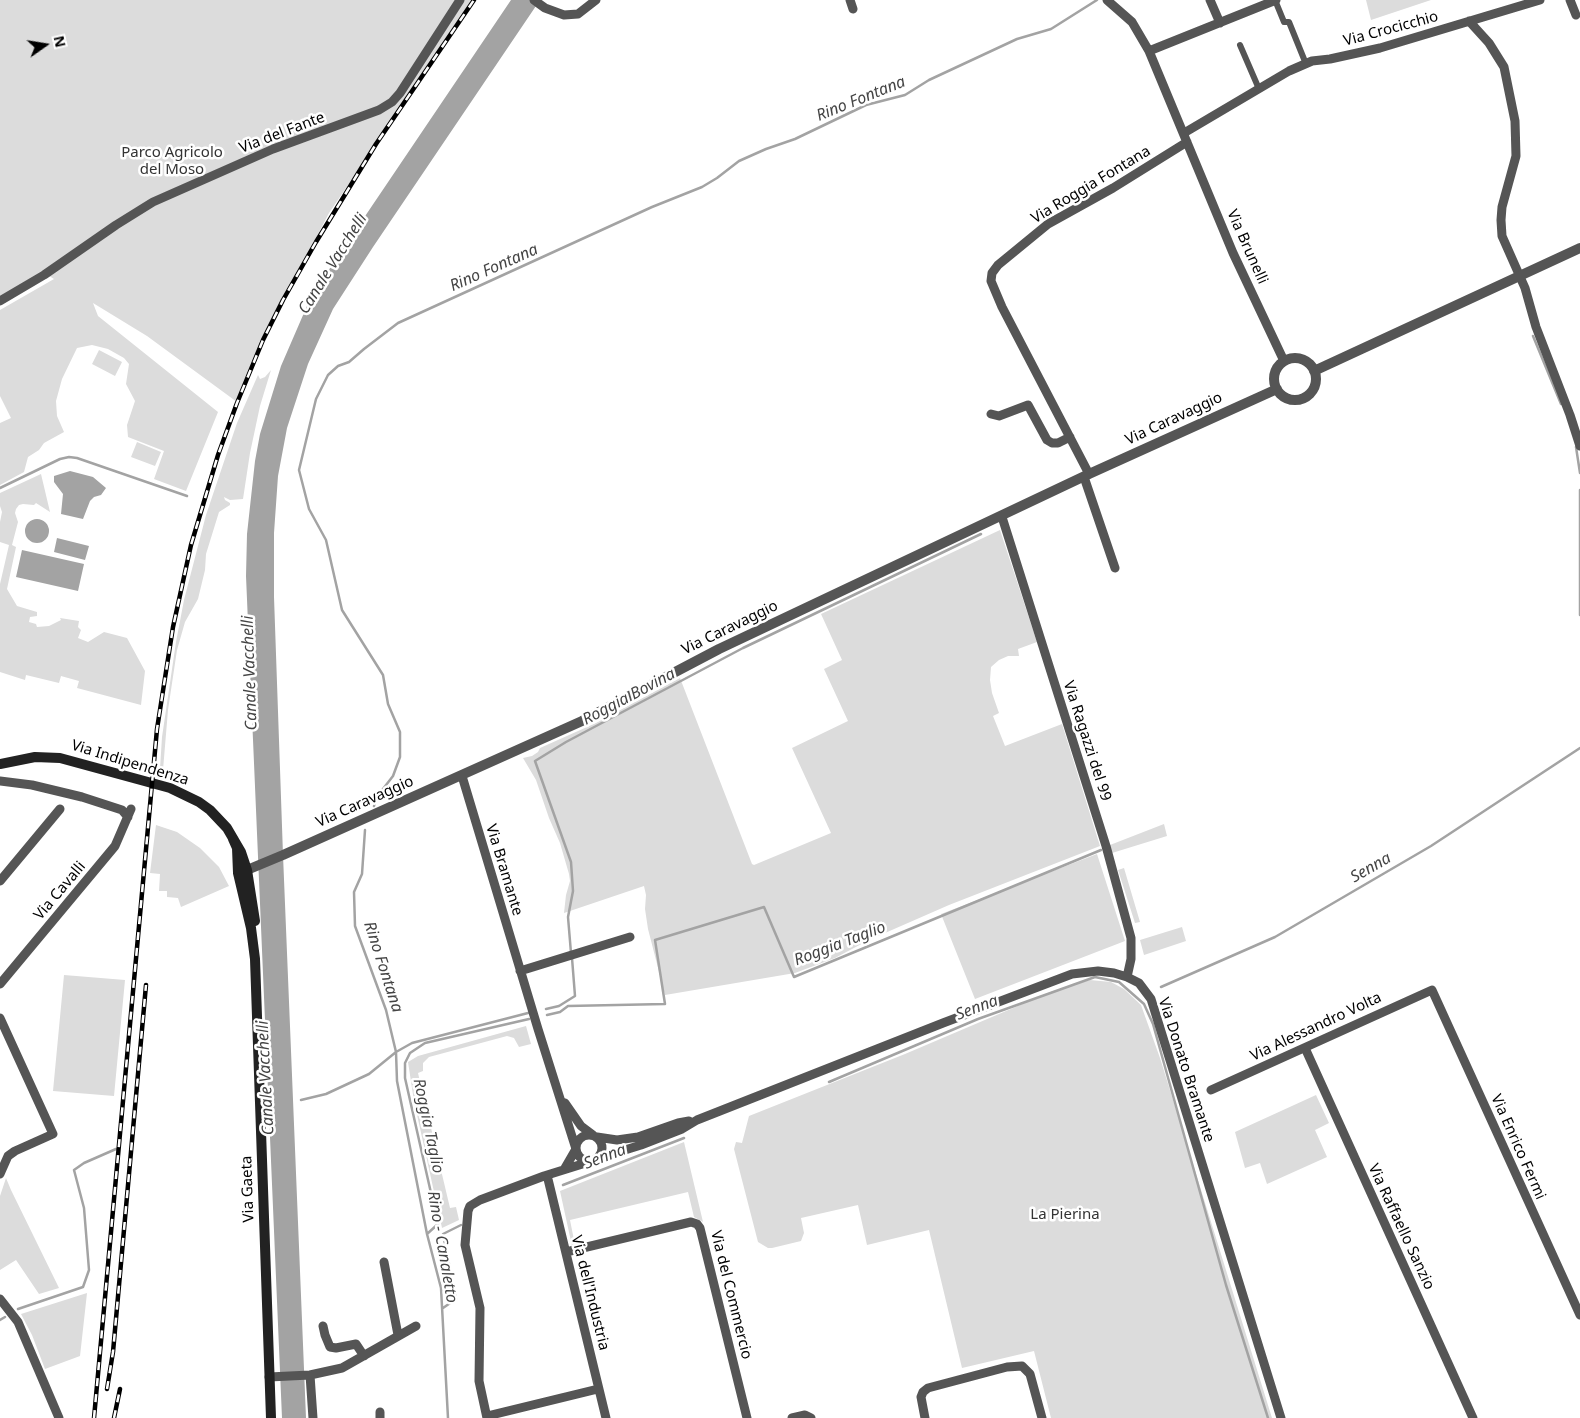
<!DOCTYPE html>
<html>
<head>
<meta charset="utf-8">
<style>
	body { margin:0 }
	#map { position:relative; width:1580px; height:1418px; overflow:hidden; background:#fff; font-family:"Noto Sans",sans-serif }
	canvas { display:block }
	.north { position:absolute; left:20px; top:20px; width:50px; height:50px; -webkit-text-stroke:4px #fff; paint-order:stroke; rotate:77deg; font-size:14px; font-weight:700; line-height:20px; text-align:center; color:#000 }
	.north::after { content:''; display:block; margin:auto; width:18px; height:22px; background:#000; clip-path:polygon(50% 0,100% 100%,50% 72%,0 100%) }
</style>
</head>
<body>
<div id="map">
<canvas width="1580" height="1418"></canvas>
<div class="north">N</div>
</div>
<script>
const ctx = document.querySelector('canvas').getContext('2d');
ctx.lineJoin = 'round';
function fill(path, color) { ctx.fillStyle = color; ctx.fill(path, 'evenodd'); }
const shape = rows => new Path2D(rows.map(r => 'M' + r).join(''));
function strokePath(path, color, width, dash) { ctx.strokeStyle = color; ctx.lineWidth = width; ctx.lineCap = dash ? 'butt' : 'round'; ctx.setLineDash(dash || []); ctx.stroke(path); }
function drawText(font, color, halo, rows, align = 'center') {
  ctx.font = font + ' "Noto Sans",sans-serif'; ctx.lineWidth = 5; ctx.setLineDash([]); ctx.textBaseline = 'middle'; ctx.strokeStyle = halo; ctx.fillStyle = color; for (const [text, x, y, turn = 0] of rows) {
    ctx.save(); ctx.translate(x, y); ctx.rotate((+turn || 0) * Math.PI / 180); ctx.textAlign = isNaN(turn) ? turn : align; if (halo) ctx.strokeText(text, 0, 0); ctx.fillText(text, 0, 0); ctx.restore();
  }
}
fill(shape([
	[0,0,474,0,329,213,260,345,237,402,147,336,93,303,98,316,218,412,186,491,154,479,164,451,128,437,127,425,135,401,126,384,129,364,124,358,108,349,92,345,77,348,62,379,56,401,57,416,64,432,44,443,39,450,28,457,24,472,0,485,0,423,11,418,0,396,0,310,54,279,43,272,0,299],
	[1366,0,1431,0,1371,20],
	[99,350,122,362,115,376,92,364],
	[271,370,260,406,250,453,243,499,230,500,224,497,225,500,230,503,230,505,219,512,206,554,205,570,198,599,185,622,177,650,168,710,163,770,160,769,162,737,176,642,184,600,206,515,237,423,258,375,260,379,265,377],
	[137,442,161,452,155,466,131,457],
	[41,474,50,512,36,503,34,505,23,504,19,505,16,509,15,513,18,522,12,545,16,547,7,589,17,606,37,612,37,616,30,617,29,622,36,624,37,627,49,626,61,620,60,618,79,621,78,627,81,630,78,638,88,642,104,632,127,638,145,671,141,705,77,688,79,681,61,676,59,683,26,675,25,680,0,672,0,584,9,545,0,542,0,522,2,512,0,506,0,493],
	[1000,530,1037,642,1018,649,1019,656,1008,656,999,660,991,667,990,680,992,693,999,713,993,716,1005,746,1062,724,1100,846,949,905,869,940,835,958,795,973,665,995,648,929,645,909,646,895,644,886,564,913,566,895,570,881,569,874,560,843,549,818,536,780,523,758,532,756,538,752,540,748,596,723,680,678,752,864,754,865,831,833,792,748,848,721,824,669,842,660,821,614],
	[1164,824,1167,836,1112,853,1110,845],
	[156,825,177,832,200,848,219,867,229,886,181,907,178,898,167,897,167,891,159,891,160,874,150,873],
	[1097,854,1125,941,975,999,941,914],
	[1124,868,1140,922,1135,923,1118,870],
	[1182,927,1186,941,1144,955,1140,940],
	[64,975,125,980,114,1096,53,1091],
	[1090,980,1111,982,1124,989,1141,1005,1160,1058,1272,1418,1051,1418,1034,1351,962,1368,929,1230,867,1245,858,1205,801,1218,804,1233,801,1241,772,1248,768,1248,758,1242,734,1149,736,1142,742,1143,749,1116,905,1054,1053,991],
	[526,1026,531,1044,519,1047,514,1038,507,1036,429,1057,423,1063,423,1071,418,1073,450,1208,456,1207,459,1220,442,1228,414,1101,408,1062,418,1056],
	[1316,1095,1329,1123,1315,1130,1327,1157,1267,1184,1260,1163,1245,1168,1235,1132],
	[684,1142,703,1222,694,1217,688,1192,570,1220,575,1245,572,1246,560,1191],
	[6,1178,11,1190,59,1288,39,1294,16,1260,0,1270,0,1196],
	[87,1293,80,1356,45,1369,32,1335,21,1314]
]), '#dcdcdc');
fill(shape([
	[511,0,540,0,373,247,333,309,308,364,287,428,278,476,274,533,274,597,283,855,306,1418,282,1418,246,576,247,534,255,461,260,434,281,366,310,299,326,274],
	[70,471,93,477,106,488,101,495,94,497,90,501,83,519,61,514,63,494,54,482,54,476],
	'25 531a12 12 0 1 1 24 0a12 12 0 1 1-24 0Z',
	[57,538,89,546,85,560,54,552],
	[22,550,84,564,78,591,16,577]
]), '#a3a3a3');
strokePath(shape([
	[1533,336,1561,404],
	[1576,447,1580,473],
	[0,488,60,459,69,457,77,458,187,496],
	[1580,490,1580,615],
	[374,806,376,798,393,776,400,757,400,732,388,704,383,675,342,610,326,540,309,509,299,470,316,399,328,375,338,366,349,362,364,349,398,323,652,207,702,187,717,178,739,161,766,149,795,139,866,105,905,95,929,80,1017,39,1051,29,1097,0],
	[365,830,362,874,354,892,355,926,386,1010,396,1052,397,1081,427,1234,441,1288,448,1418],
	[571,953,568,917,573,891,571,862,535,761,566,742,743,648,981,534],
	[1161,987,1275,937,1431,846,1580,748],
	[546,1009,559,1006,575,996,572,958],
	[547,1015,560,1012,568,1006,665,1004,655,940,764,907,794,977,1101,850],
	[829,1082,978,1019,1095,977,1119,982,1144,1004,1153,1024,1226,1285,1268,1418],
	[301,1100,326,1094,369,1074,396,1052,412,1043,528,1013],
	[563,1185,684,1138],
	[427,1234,438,1224,405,1078,405,1063,410,1053,425,1043,529,1019],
	[443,1308,456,1299,443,1234,461,1225],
	[18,1309,83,1287,89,1270,84,1208,74,1170,84,1163,116,1149],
	[0,1320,5,1317]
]), '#a3a3a3', 2.5);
strokePath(shape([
	[1275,0,1284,22,1289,22,1306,64],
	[1240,45,1259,89]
]), '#555', 6);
strokePath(shape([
	[534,0,545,8,564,15,578,14,596,0],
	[850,0,853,9],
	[1107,0,1132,22,1149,51,1233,253,1284,361],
	[1210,0,1220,23],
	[1570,0,1576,15],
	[1469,21,1489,43,1504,67,1515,121,1516,156,1502,207,1501,220,1502,236,1525,288,1536,327,1570,415,1580,446],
	[1149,51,1276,0],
	[1184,133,1289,71,1312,61,1330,59,1380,48,1540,0],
	[0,301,44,275,116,225,153,202,273,149,379,110,392,102,400,93,460,0],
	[991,414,999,416,1028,405,1047,440,1052,443,1058,443,1070,437],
	[1089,474,1002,307,991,281,992,273,998,265,1048,224,1113,188,1187,142],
	[1084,477,1115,568],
	[1002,517,1106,846,1131,938,1131,959,1127,977],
	[462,776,538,1029,576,1149,565,1168],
	[0,781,32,785,82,797,122,810,128,817],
	[0,881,60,809],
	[520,971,630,937],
	[0,984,115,846,131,809],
	[0,1018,53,1134,15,1151,8,1156,0,1174],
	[1305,1048,1473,1418],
	[1211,1090,1432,990,1580,1315],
	[565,1103,581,1126,593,1135],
	'576 1148a13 13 0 1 1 26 0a13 13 0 1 1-26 0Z',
	[597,1137,617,1140,638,1137,678,1123,689,1121],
	[596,1159,641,1145,682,1129,697,1120,943,1023,1072,974,1098,971,1114,973,1127,977,1139,983,1151,999,1281,1418],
	[547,1175,606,1418],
	[566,1252,691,1222,697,1224,700,1228,747,1418],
	[384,1262,398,1335],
	[0,1299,18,1322,59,1418],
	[323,1326,325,1335,330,1347,336,1348,356,1344,364,1356],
	[310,1375,313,1418],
	[269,1377,310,1375,342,1368,416,1326],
	[380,1412,380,1418],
	[487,1416,598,1389],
	[487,1418,479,1381,480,1308,465,1245,468,1211,470,1206,480,1200,544,1176,592,1161],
	[792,1418,805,1415,811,1418],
	[925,1418,921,1397,923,1392,928,1388,1007,1367,1022,1366,1030,1374,1042,1418]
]), '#555', 9);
strokePath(shape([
	'1274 379a21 21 0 1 1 42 0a21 21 0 1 1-42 0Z',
	[1314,371,1580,248],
	[240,870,247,870,283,855,582,721,719,649,1089,474,1277,389]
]), '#555', 10);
strokePath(shape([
	[0,764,35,757,60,758,170,788,199,802,210,810,227,828,241,852,247,870,255,921],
	[233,839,237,848,238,873,251,928,255,959,271,1418]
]), '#222', 10);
const rail = shape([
	[107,1389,113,1352,146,985],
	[94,1418,157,729,173,627,191,545,218,455,237,403,263,340,283,300,316,242,376,144,474,0],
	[114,1418,120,1389]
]);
strokePath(rail, '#000', 4.5);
strokePath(rail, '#fff', 2.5, [8]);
drawText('15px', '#000', '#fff', [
	["Via Crocicchio",1391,29,-15],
	["Via del Fante",282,133,-21],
	["Via Roggia Fontana",1091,185,-31],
	["Via Brunelli",1247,247,66],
	["Via Caravaggio",1174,419,-25],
	["Via Caravaggio",730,628,-26],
	["Via Ragazzi del 99",1087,741,72],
	["Via Indipendenza",130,763,17],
	["Via Caravaggio",365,802,-24],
	["Via Bramante",504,870,73],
	["Via Cavalli",60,891,-50],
	["Via Alessandro Volta",1316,1027,-25],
	["Via Donato Bramante",1186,1070,72],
	["Via Enrico Fermi",1518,1147,66],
	["Via Gaeta",248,1189,-92],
	["Via Raffaello Sanzio",1401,1227,65],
	["Via dell'Industria",590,1293,76],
	["Via del Commercio",731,1295,76]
]);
drawText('15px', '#333', '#fff', [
	["Parco Agricolo",172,153],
	["del Moso",172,170],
	["La Pierina",1065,1215]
]);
drawText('italic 16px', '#444', '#fff', [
	["Rino Fontana",861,99,-22],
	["Canale Vacchelli",333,264,-58],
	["Rino Fontana",494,268,-24],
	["Canale Vacchelli",250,673,-92],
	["Roggia Bovina",629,697,-28],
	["Senna",1371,868,-30],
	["Roggia Taglio",840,944,-21],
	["Rino Fontana",383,967,72],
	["Senna",977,1008,-21],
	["Canale Vacchelli",266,1078,-93],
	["Roggia Taglio",428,1126,78],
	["Senna",605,1157,-21],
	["Rino - Canaletto",442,1247,80]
]);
</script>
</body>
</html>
